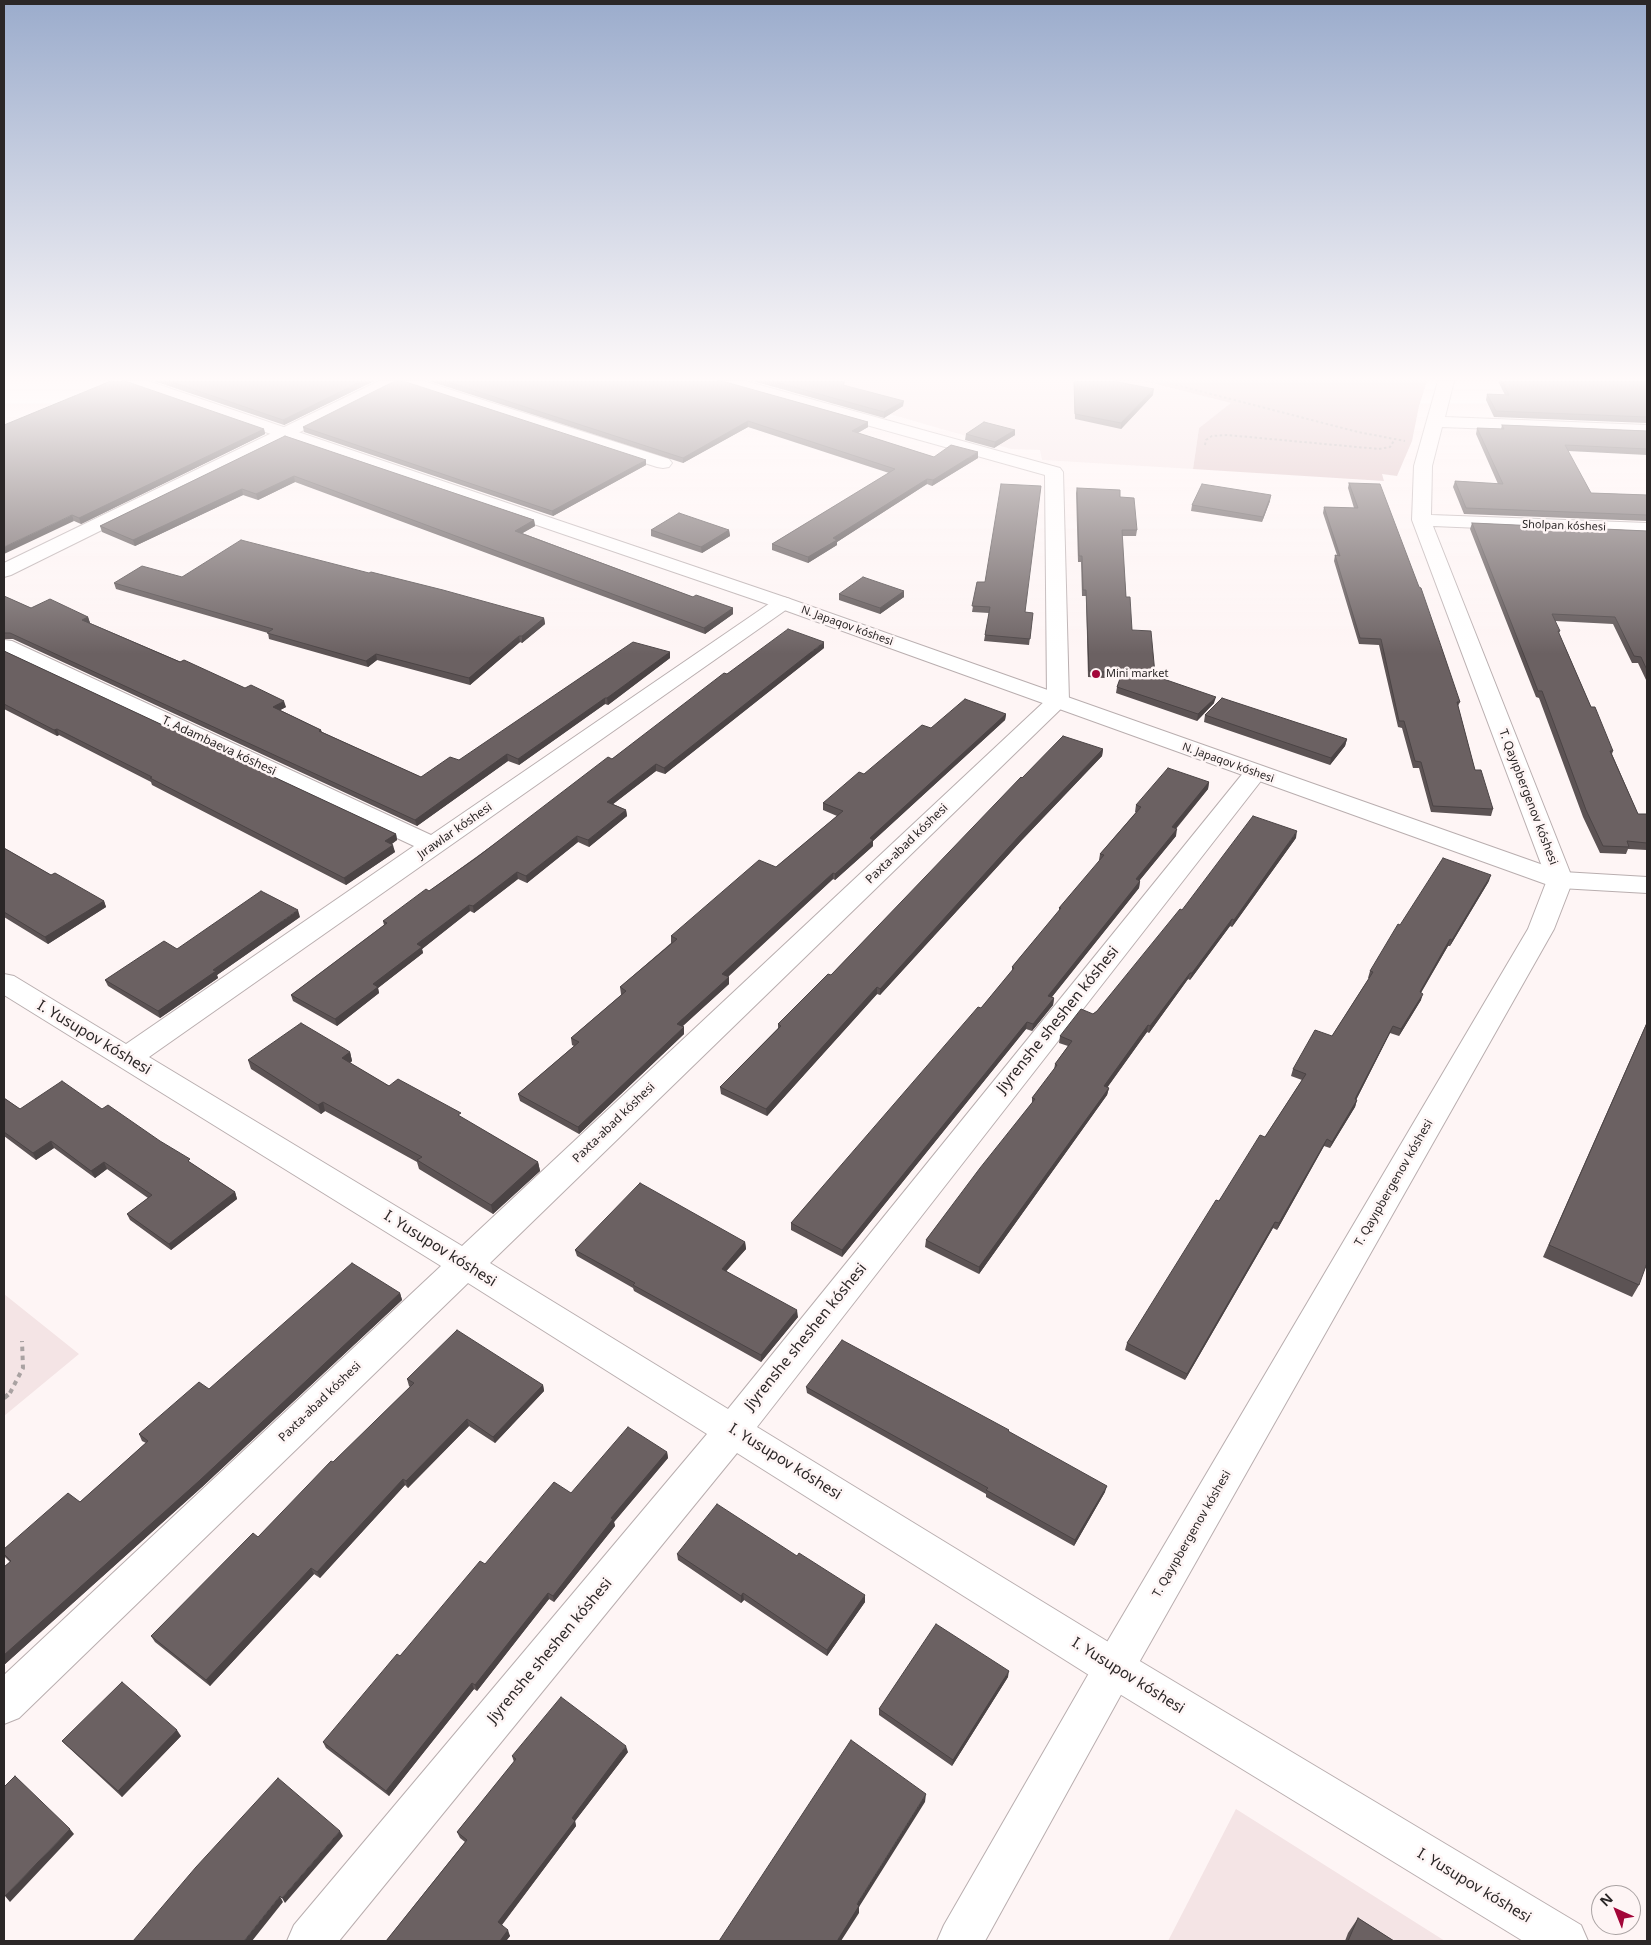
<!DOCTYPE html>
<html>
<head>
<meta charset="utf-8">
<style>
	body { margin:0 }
	#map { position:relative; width:1651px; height:1945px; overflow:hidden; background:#fef5f5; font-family:"Noto Sans",sans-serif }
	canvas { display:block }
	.frame { position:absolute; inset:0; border:5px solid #2b2727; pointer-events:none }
	.north { position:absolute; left:1591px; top:1885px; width:50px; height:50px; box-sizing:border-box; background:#fef5f5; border:1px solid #aaa3a3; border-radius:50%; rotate:316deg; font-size:14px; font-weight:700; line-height:20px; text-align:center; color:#2b2727 }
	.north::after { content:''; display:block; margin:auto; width:18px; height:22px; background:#a30639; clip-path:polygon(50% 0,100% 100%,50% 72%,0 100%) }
</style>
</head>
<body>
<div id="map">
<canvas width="1651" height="1945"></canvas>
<div class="frame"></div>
<div class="north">N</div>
</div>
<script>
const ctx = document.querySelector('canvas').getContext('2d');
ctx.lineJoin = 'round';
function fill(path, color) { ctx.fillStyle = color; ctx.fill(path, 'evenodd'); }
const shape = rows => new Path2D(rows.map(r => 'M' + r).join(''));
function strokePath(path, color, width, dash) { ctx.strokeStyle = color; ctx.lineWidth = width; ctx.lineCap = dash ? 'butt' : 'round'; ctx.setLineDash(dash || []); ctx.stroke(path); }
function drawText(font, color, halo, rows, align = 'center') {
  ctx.font = font + ' "Noto Sans",sans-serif'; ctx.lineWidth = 5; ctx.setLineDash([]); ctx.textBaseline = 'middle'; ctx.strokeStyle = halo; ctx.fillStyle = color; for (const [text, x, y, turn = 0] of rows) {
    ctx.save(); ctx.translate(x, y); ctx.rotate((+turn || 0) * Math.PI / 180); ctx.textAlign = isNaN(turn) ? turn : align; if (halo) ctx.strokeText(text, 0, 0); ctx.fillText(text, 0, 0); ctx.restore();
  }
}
fill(shape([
	[836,381,1144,381,1232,403,1199,428,1193,469,1042,460,1040,450,1011,449,817,393],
	[4,1294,79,1354,4,1416],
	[1236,1809,1445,1941,1168,1941]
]), '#f4e4e5');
fill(shape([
	[1144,381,1427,381,1419,406,1412,441,1397,476,1382,474,1384,481,1193,469,1199,428,1231,403]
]), '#dabec0');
const minor = shape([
	[379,381,423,381,669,459,672,463,669,467,663,468,657,467,399,383,11,575,4,577,4,563,379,381],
	[718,381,745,381,1060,468,1063,472,1069,701,490,1263,728,1409,1248,767,1256,765,1264,767,1268,772,1264,777,757,1427,1128,1654,1581,1925,1588,1941,1523,1941,1100,1682,737,1453,339,1941,287,1941,294,1925,707,1434,468,1283,19,1718,4,1724,4,1675,441,1266,4,995,4,974,14,976,126,1044,414,846,4,654,4,640,12,641,431,835,776,599,783,597,790,599,793,603,790,607,149,1057,462,1246,1047,699,1045,475,720,384,718,381],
	[1438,381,1454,381,1445,417,1647,425,1647,435,1442,427,1432,466,1431,515,1647,523,1647,535,1433,526,1573,880,1569,886,1560,888,1551,886,1547,880,1412,520,1414,466,1438,381]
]);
const tertiary = shape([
	[1560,872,1569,874,1573,880,1554,929,1128,1682,985,1941,937,1941,944,1925,1100,1654,1528,929,1547,880,1551,874,1560,872]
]);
const secondary = shape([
	[123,381,148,381,790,599,1563,872,1647,877,1647,893,1560,888,1551,886,776,607,125,384,123,381]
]);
strokePath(minor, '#b9aeaf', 2);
strokePath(tertiary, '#b9aeaf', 2);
strokePath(secondary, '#b9aeaf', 2);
strokePath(shape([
	[1161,381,1358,432,1405,441],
	[1205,445,1206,440,1212,436,1227,435,1379,449,1390,447,1395,439]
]), '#a9a2a2', 2, [2.5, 2.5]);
strokePath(shape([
	[10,1393,23,1368,22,1341]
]), '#a9a2a2', 4, [4.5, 4.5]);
strokePath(shape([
	[4,1398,11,1392]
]), '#a9a2a2', 4.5, [5.5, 5.5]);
fill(minor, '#fff');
fill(tertiary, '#fff');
fill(secondary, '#fff');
fill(shape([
	[154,381,374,381,284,425],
	[429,381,722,381,868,422,868,427,858,433,934,457,978,458,932,486,927,484,837,542,837,545,808,563,772,550,772,544,889,473,748,427,683,463],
	[753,381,845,381,844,385,903,406,884,418],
	[1498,381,1647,381,1647,423,1494,417,1486,400,1487,394,1505,395],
	[1074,382,1153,395,1121,429,1075,419],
	[4,425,264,429,265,434,81,524,74,521],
	[1502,425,1647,431,1647,455,1568,451,1591,493,1647,495,1647,521,1464,514,1453,487,1455,481,1498,484,1476,434,1477,428,1501,429],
	[303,427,646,465,553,516,304,432],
	[1015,430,1015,435,994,448,965,440,966,434],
	[285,436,534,520,535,526,522,533,693,597,733,608,733,614,705,634,295,482,258,500,243,495,135,546,102,532,100,526],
	[1349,483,1460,702,1458,706,1475,770,1493,809,1491,816,1431,812,1419,768,1413,768,1402,728,1398,727,1379,645,1359,644,1334,561,1335,555,1337,555,1323,513,1324,507,1354,508,1348,488],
	[1077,488,1120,497,1137,530,1136,536,1122,536,1126,597,1132,630,1155,674,1154,676,1214,703,1197,721,1116,693,1117,687,1120,679,1088,677,1086,596,1082,596,1081,562,1078,562,1076,493],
	[1270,501,1262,522,1191,511,1192,505],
	[1472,523,1647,531,1647,682,1638,663,1632,663,1613,624,1555,621,1560,631,1559,633,1591,707,1613,751,1612,754,1638,814,1647,814,1647,850,1628,849,1626,854,1600,853,1583,817,1539,698,1536,697,1470,529],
	[651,530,729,530,730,536,702,553,651,536],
	[369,573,544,618,545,624,522,643,520,642,470,685,377,660,368,667,269,639,268,633,116,589,114,583,182,577],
	[977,582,1025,612,1033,613,1029,645,984,641,989,613,972,612],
	[904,591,904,597,880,614,839,600,839,594],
	[4,596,31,608,88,617,90,623,286,707,280,710,321,730,322,732,421,777,459,760,670,652,670,658,608,705,605,704,519,765,508,761,417,826,13,639,4,639],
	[824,648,665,774,656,771,613,804,626,810,627,816,589,847,578,842,527,883,518,879,474,913,470,911,422,949,423,953,378,988,379,993,337,1026,293,1001,291,995,384,925,383,921,429,891,612,759,727,674],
	[4,651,396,834,397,840,391,844,395,852,346,885,152,785,151,782,59,735,57,736,4,709],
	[1006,714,1005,720,873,841,873,846,835,880,833,879,728,977,729,977,729,984,683,1026,684,1027,684,1034,579,1134,520,1101,518,1094,574,1046,572,1045,571,1038,621,995,621,994,620,987,671,943,671,936,776,867,837,816,823,810,823,803,931,728],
	[1205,715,1347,739,1345,746,1330,765,1204,722],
	[1103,749,1102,756,1020,842,880,995,877,994,767,1116,721,1094,720,1087,778,1028,778,1024,831,975,1022,778],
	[1209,782,1208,789,1176,829,1176,836,1139,881,1140,881,1139,888,1052,997,1054,998,1053,1005,1032,1031,1026,1029,842,1257,791,1230,791,1223,981,1008,1012,971,1012,967,1059,911,1059,908,1100,861,1099,860,1100,854,1136,812,1135,812,1136,805],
	[1296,838,1232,927,1230,926,1190,980,1188,979,1149,1033,1147,1032,1107,1088,1109,1088,1107,1095,979,1274,925,1247,926,1240,1032,1103,1032,1098,1054,1070,1055,1064,1068,1046,1059,1043,1060,1036,1097,1011,1182,910],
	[4,848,51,875,104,901,106,907,48,944,4,917],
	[1489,881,1450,946,1448,946,1421,993,1421,1000,1399,1036,1390,1033,1356,1100,1357,1100,1355,1107,1330,1148,1324,1146,1277,1230,1273,1228,1185,1380,1125,1350,1127,1343,1219,1201,1265,1137,1302,1080,1291,1076,1293,1069,1332,1036,1369,978,1368,978,1370,971],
	[300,917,217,975,218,978,160,1018,108,986,105,980,177,949],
	[1647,1022,1639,1285,1632,1297,1543,1257],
	[350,1052,352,1061,350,1063,389,1086,462,1118,538,1162,540,1171,493,1214,419,1169,417,1162,325,1111,321,1114,251,1069,248,1060],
	[4,1098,20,1109,102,1109,191,1163,235,1192,237,1199,171,1250,130,1220,127,1214,148,1198,107,1169,95,1178,54,1148,36,1160,4,1136],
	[745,1242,746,1249,726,1271,798,1317,761,1362,634,1291,633,1288,577,1256,575,1250],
	[400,1293,402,1300,202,1487,4,1665,4,1567,10,1562,4,1556,4,1549,80,1502,146,1443,142,1441,139,1434,209,1389],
	[407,1379,543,1385,544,1391,495,1443,469,1426,408,1488,405,1485,320,1578,314,1574,210,1686,155,1642,151,1636,258,1537,410,1387,409,1386],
	[806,1387,1009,1432,1105,1492,1074,1546,986,1497,986,1494,807,1393],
	[667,1452,668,1458,614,1522,615,1526,554,1602,549,1599,477,1691,474,1689,389,1796,326,1748,323,1742,400,1656,485,1564],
	[677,1554,797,1556,865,1602,827,1656,744,1600,741,1603,678,1560],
	[1008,1677,952,1766,879,1715,879,1709],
	[181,1736,122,1797,67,1746,62,1741],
	[628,1752,575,1821,576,1826,502,1925,510,1936,506,1941,386,1941,465,1842,460,1838,457,1832,514,1762,512,1756],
	[1358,1918,1394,1941,1345,1941,1348,1933]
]), '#5c5354');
fill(shape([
	[362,381,374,381,284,425,283,420],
	[1154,389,1153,395,1121,429,1121,423],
	[904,401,903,406,884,418,884,412],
	[748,421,748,427,683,463,683,458],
	[868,422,868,427,852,436,852,431],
	[264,429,265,434,81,524,79,518],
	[1015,430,1015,435,994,448,995,442],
	[978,452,978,458,932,486,933,480],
	[646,460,646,465,553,516,552,511],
	[294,476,295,482,258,500,256,494],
	[927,479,927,484,837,542,837,545,808,563,808,557,833,538],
	[242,489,243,495,135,546,133,540],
	[1271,495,1270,501,1262,522,1263,517],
	[72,515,74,521,4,554,4,547],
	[534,520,535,526,516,537,515,531],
	[729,530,730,536,702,553,701,547],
	[904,591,904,597,880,614,880,608],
	[733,608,733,614,705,634,704,628],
	[88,617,90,623,84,626,82,620],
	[544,618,545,624,522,643,522,636],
	[519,636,520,642,470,685,469,678],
	[824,642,824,648,665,774,664,768],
	[670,652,670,658,608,705,607,698],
	[376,654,377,660,368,667,366,661],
	[1216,697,1214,703,1197,721,1198,714],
	[605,698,605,704,519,765,518,759],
	[284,701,286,707,275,713,273,707],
	[1006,714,1005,720,873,841,873,846,835,880,835,874,870,838],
	[57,729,59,735,57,736,54,730],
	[1347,739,1345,746,1330,765,1331,758],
	[1103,749,1102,756,1020,842,880,995,880,989,1020,835],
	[507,754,508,761,417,826,415,820],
	[656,764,656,771,608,808,607,802],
	[1209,782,1208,789,1171,834,1172,827],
	[626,810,627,816,589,847,588,840],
	[1177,829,1176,836,1135,886,1136,879],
	[1297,831,1296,838,1232,927,1234,920],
	[396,834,397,840,387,848,385,841],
	[577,836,578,842,527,883,526,876],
	[393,845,395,852,346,885,344,878],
	[517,872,518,879,474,913,473,906],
	[833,873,833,879,723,981,722,974],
	[1491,875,1489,881,1450,946,1452,940],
	[1140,881,1139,888,1047,1003,1048,996],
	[104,901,106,907,48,944,45,937],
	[469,905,470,911,422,949,423,953,378,988,379,993,337,1026,335,1019,373,984,417,944],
	[298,910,300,917,217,975,218,978,160,1018,158,1011,213,970],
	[1232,919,1230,926,1190,980,1192,973],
	[1450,939,1448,946,1417,999,1420,992],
	[1190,973,1188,979,1149,1033,1150,1026],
	[729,977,729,984,678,1030,677,1024],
	[877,987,877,994,767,1116,766,1109],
	[1423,994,1421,1000,1399,1036,1401,1029],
	[1054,998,1053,1005,1032,1031,1033,1024],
	[1027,1022,1026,1029,842,1257,842,1250],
	[1148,1025,1147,1032,1103,1093,1104,1086],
	[1393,1026,1390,1033,1353,1106,1355,1099],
	[684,1027,684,1034,579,1134,578,1127],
	[350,1052,352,1061,345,1067,342,1058],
	[1109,1088,1107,1095,979,1274,979,1267],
	[1357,1100,1355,1107,1330,1148,1332,1142],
	[323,1102,325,1111,321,1114,318,1105],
	[1327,1139,1324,1146,1277,1230,1279,1223],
	[51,1141,54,1148,36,1160,33,1153],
	[104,1162,107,1169,95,1178,91,1171],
	[538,1162,540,1171,493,1214,491,1205],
	[235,1192,237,1199,171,1250,169,1244],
	[1275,1222,1273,1228,1185,1380,1187,1374],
	[745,1242,746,1249,722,1276,722,1269],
	[400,1293,402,1300,202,1487,4,1665,4,1655],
	[797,1310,798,1317,761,1362,761,1355],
	[543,1385,544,1391,495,1443,493,1437],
	[467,1419,469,1426,408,1488,406,1481],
	[667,1452,668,1458,614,1522,615,1526,554,1602,553,1596,611,1518],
	[403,1479,405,1485,320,1578,317,1572],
	[1107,1486,1105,1492,1074,1546,1075,1540],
	[311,1568,314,1574,210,1686,206,1680],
	[548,1593,549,1599,477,1691,475,1685],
	[743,1593,744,1600,741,1603,741,1596],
	[865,1595,865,1602,827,1656,827,1650],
	[1009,1671,1008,1677,952,1766,953,1760],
	[472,1683,474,1689,389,1796,386,1791],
	[177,1730,181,1736,122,1797,118,1791],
	[626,1746,628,1752,575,1821,576,1826,500,1927,498,1922,572,1818],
	[926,1794,925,1802,859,1907,859,1913,841,1941,837,1941,857,1904],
	[70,1829,74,1834,10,1902,5,1896],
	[340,1831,343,1836,285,1903,282,1898],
	[280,1896,283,1902,252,1941,244,1941],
	[508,1930,510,1936,506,1941,500,1941]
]), '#4b4445');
const building = shape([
	[111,381,125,381,264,429,79,518,72,515,4,547,4,425,111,381],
	[169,381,362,381,283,420,169,381],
	[395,381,403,381,646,460,552,511,303,427,395,381],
	[445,381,722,381,868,422,852,431,934,457,951,445,978,452,933,480,927,479,833,538,837,540,808,557,772,544,895,469,748,421,683,458,445,381],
	[772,381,844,381,843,385,904,401,884,412,772,381],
	[1075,381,1113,381,1154,389,1121,423,1075,414,1074,382,1075,381],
	[1502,381,1647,381,1647,417,1496,411,1487,394,1509,395,1502,381],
	[984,422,1015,430,995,442,966,434,984,422],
	[1502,425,1647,431,1647,449,1565,445,1591,493,1647,495,1647,515,1466,508,1455,481,1503,484,1477,428,1504,429,1502,425],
	[285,436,534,520,515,531,693,597,696,595,733,608,704,628,294,476,256,494,242,489,133,540,100,526,285,436],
	[1349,483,1380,484,1419,587,1421,588,1441,646,1460,702,1457,702,1475,770,1481,770,1493,809,1433,806,1421,762,1415,761,1404,721,1399,721,1381,639,1360,638,1335,555,1340,556,1324,507,1358,508,1349,483],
	[1001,484,1041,486,1025,612,1033,613,1030,639,985,635,990,607,972,606,977,582,985,582,1001,484],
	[1202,484,1271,495,1263,517,1192,505,1202,484],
	[1077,488,1120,490,1120,497,1134,498,1137,530,1122,530,1126,597,1130,597,1132,630,1151,631,1155,674,1149,674,1216,697,1198,714,1117,687,1122,673,1089,671,1086,590,1083,590,1082,556,1079,556,1077,488],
	[679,513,729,530,701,547,651,530,679,513],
	[1472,523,1647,531,1647,670,1641,657,1634,656,1615,617,1552,614,1560,631,1558,631,1591,707,1595,707,1613,751,1610,751,1638,814,1647,814,1647,843,1627,841,1629,847,1603,846,1586,810,1542,691,1538,691,1472,523],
	[241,540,369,573,371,572,443,590,544,618,522,636,519,636,469,678,376,654,366,661,267,633,273,629,114,583,142,566,182,577,241,540],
	[863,577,904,591,880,608,839,594,863,577],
	[4,596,31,608,50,599,88,617,82,620,180,662,184,660,245,688,251,685,284,701,273,707,321,730,319,731,421,777,450,757,459,760,633,642,670,652,607,698,605,698,518,759,507,754,415,820,10,633,4,633,4,596],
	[788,629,824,642,664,768,656,764,607,802,626,810,588,840,577,836,526,876,517,872,473,906,469,905,417,944,422,947,373,984,378,987,335,1019,291,995,387,923,383,921,426,889,429,891,476,858,608,757,612,759,724,673,727,674,788,629],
	[4,651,396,834,385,841,393,845,344,878,150,778,152,777,57,729,54,730,4,704,4,651],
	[1222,698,1347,739,1331,758,1205,715,1222,698],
	[965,699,1006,714,870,838,873,840,835,874,833,873,722,974,729,977,677,1024,684,1027,578,1127,518,1094,579,1042,571,1038,626,991,620,987,677,939,671,936,759,860,776,867,843,811,823,803,859,772,864,774,922,725,931,728,965,699],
	[1063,736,1103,749,1020,835,880,989,877,987,766,1109,720,1087,781,1026,778,1024,828,974,831,975,1021,777,1022,778,1063,736],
	[1168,768,1209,782,1172,827,1177,829,1136,879,1140,881,1048,996,1054,998,1033,1024,1027,1022,842,1250,791,1223,978,1007,981,1008,1014,968,1012,967,1061,908,1059,908,1104,855,1100,854,1141,807,1136,805,1168,768],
	[1253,816,1297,831,1234,920,1232,919,1192,973,1190,973,1150,1026,1148,1025,1104,1086,1109,1088,979,1267,926,1240,980,1168,1035,1099,1032,1098,1057,1065,1055,1064,1072,1041,1060,1036,1081,1009,1093,1014,1097,1011,1180,909,1182,910,1253,816],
	[4,848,51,875,55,873,104,901,45,937,4,912,4,848],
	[1443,858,1491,875,1452,940,1450,939,1420,992,1423,994,1401,1029,1393,1026,1355,1099,1357,1100,1332,1142,1327,1139,1279,1223,1275,1222,1187,1374,1127,1343,1216,1200,1219,1201,1260,1135,1265,1137,1306,1074,1293,1069,1315,1030,1332,1036,1373,972,1370,971,1398,924,1400,925,1443,858],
	[261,891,298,910,213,970,216,971,158,1011,105,980,164,941,177,949,261,891],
	[301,1023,350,1052,342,1058,389,1086,398,1079,461,1113,458,1115,538,1162,491,1205,417,1160,422,1157,323,1102,318,1105,248,1060,301,1023],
	[1647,1023,1647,1263,1639,1285,1549,1245,1647,1023],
	[62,1081,102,1109,108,1105,160,1141,190,1159,188,1161,235,1192,169,1244,127,1214,152,1195,104,1162,91,1171,51,1141,33,1153,4,1132,4,1098,20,1109,62,1081],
	[640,1183,745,1242,722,1269,797,1310,761,1355,633,1285,635,1283,575,1250,640,1183],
	[352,1263,400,1293,199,1481,4,1655,4,1567,11,1561,4,1554,4,1549,68,1493,80,1502,148,1441,139,1434,199,1382,209,1389,352,1263],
	[457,1330,543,1385,493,1437,467,1419,406,1481,403,1479,317,1572,311,1568,206,1680,151,1636,253,1533,258,1537,331,1461,333,1462,414,1383,407,1379,457,1330],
	[842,1340,1009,1430,1008,1431,1107,1486,1075,1540,986,1490,988,1488,806,1387,842,1340],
	[628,1427,667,1452,611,1518,613,1519,553,1596,548,1593,475,1685,472,1683,386,1791,323,1742,397,1654,400,1656,480,1561,485,1564,554,1482,571,1493,628,1427],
	[717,1504,797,1556,799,1553,865,1595,827,1650,743,1593,741,1596,677,1554,717,1504],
	[936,1624,1009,1671,953,1760,879,1709,936,1624],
	[122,1682,177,1730,118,1791,62,1741,122,1682],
	[561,1697,626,1746,572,1818,575,1821,498,1922,508,1930,500,1941,386,1941,467,1840,457,1832,516,1759,512,1756,561,1697],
	[851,1740,926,1794,857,1904,859,1906,837,1941,719,1941,851,1740],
	[15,1776,70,1829,5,1896,4,1895,4,1787,15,1776],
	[278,1778,340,1831,282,1898,280,1896,244,1941,133,1941,196,1867,278,1778],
	[1358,1918,1394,1941,1348,1941,1358,1918]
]);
fill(building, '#6b6162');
strokePath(building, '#4b4445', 1);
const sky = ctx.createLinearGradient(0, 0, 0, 654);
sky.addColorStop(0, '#9baccc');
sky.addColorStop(0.58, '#fffafa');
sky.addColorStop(1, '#fffafa00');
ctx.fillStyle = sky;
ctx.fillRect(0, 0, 1651, 654);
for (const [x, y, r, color] of [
	[1096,674,5,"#a30639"]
]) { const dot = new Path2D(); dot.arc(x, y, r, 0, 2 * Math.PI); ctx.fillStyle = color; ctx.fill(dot); strokePath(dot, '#fef5f5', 2); }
drawText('11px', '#2b2727', '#fef5f5', [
	["Sholpan kóshesi",1564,526,2],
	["N. Japaqov kóshesi",847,626,20],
	["N. Japaqov kóshesi",1228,763,20]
]);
drawText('11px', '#2b2727', '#fef5f5', [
	["Mini market",1106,674]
], 'left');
drawText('12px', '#2b2727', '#fef5f5', [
	["T. Adambaeva kóshesi",219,746,25],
	["T. Qayıpbergenov kóshesi",1528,797,69],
	["Jırawlar kóshesi",455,831,-35],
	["Paxta-abad kóshesi",907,844,-44],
	["Paxta-abad kóshesi",614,1123,-44],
	["T. Qayıpbergenov kóshesi",1394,1183,-60],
	["Paxta-abad kóshesi",320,1402,-44],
	["T. Qayıpbergenov kóshesi",1192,1534,-60]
]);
drawText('15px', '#2b2727', '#fef5f5', [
	["Jiyrenshe sheshen kóshesi",1058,1020,-51],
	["I. Yusupov kóshesi",94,1038,31],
	["I. Yusupov kóshesi",440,1249,32],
	["Jiyrenshe sheshen kóshesi",806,1337,-51],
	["I. Yusupov kóshesi",785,1462,32],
	["Jiyrenshe sheshen kóshesi",550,1651,-50],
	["I. Yusupov kóshesi",1128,1676,32],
	["I. Yusupov kóshesi",1474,1886,31]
]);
</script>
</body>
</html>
